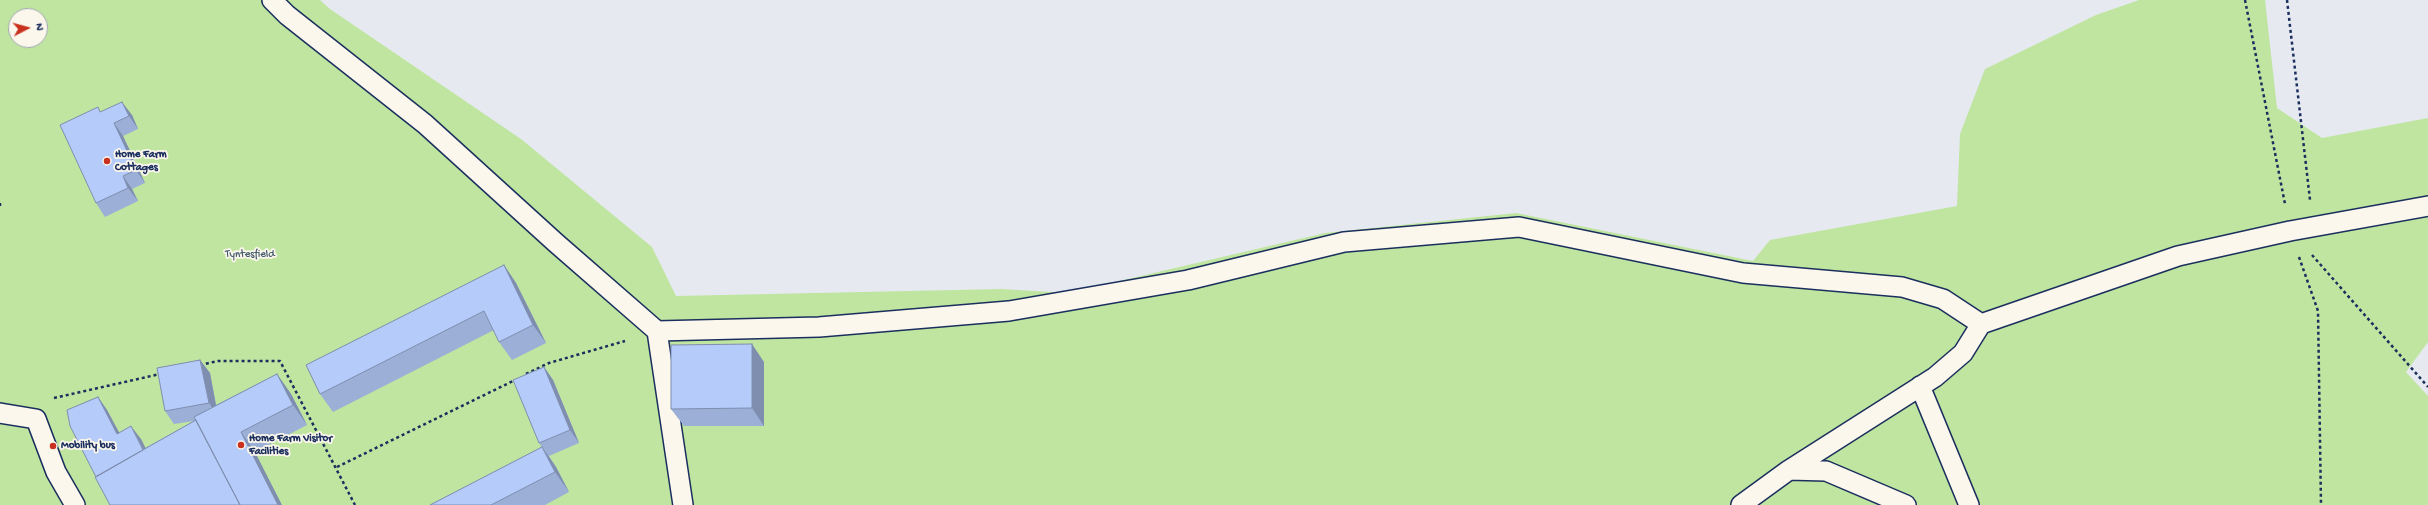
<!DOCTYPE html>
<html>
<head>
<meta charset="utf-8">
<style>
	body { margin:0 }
	#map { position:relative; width:2428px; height:505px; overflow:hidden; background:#e6eaf0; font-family:"Gochi Hand",sans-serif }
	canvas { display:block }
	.north { position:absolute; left:8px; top:8px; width:40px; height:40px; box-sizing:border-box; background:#fbf7ec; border:1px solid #a1a7b3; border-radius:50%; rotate:84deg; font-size:11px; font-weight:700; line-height:16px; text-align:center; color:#1b2f5e }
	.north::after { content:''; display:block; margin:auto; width:14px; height:18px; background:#c8321e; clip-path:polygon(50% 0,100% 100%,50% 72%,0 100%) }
</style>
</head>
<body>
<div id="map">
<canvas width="2428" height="505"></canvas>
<div class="north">N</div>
</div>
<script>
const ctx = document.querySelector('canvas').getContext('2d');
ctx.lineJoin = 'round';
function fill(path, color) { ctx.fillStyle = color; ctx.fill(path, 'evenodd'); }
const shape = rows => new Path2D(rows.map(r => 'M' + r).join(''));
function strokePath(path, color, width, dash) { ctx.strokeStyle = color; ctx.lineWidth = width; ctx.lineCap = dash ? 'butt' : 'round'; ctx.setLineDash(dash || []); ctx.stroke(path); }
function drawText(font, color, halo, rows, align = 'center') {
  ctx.font = font + ' "Gochi Hand",sans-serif'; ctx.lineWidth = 3.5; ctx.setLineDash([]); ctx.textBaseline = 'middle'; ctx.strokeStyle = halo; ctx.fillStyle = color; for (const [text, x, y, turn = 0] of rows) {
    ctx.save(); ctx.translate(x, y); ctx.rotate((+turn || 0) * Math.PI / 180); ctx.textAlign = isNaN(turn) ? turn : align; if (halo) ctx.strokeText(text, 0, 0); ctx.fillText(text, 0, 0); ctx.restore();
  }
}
fill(shape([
	[0,0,320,0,330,9,521,139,652,247,676,296,1001,289,1068,293,1325,233,1516,213,1753,261,1770,240,1957,206,1960,134,1985,69,2096,15,2139,0,2265,0,2277,108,2322,138,2428,118,2428,342,2406,372,2428,396,2428,505,0,505],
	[16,16,40,16,40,40,16,40]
]), '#bfe5a0');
const service = shape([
	[272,0,287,15,425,124,556,243,657,331,683,505],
	[657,331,819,327,1009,311,1188,280,1344,242,1519,227,1743,273,1902,287,1943,299,1981,324],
	[1920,386,1969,505],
	[0,413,36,419,56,472,75,505],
	[1789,470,1826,471,1906,505],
	[1741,505,1789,470,1935,377,1963,353,1981,324,2178,256,2290,231,2428,206]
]);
strokePath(service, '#1b2f5e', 22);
strokePath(shape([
	[2245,0,2285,204],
	[2287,0,2310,200],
	[0,203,0,206],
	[2312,255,2428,387],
	[2299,257,2318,311,2321,505],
	[200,365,218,361,280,361,355,505],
	[526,374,549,363,625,341],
	[54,398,160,374],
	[337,467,515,380]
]), '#1b2f5e', 2.5, [3, 3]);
strokePath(service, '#fbf7ec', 19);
fill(shape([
	[101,112,132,115,138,129,123,136,145,183,132,189,138,201,105,217,96,203],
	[504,265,516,283,546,343,512,360,499,342,494,330,333,412,320,394],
	[200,360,210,373,216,405,277,374,291,394,307,425,255,452,96,477,98,397,107,410,119,433,141,439,145,448,194,421,174,424,165,411],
	[764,362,764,426,684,426,671,409],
	[544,367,553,380,579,443,549,456,556,467,569,492,545,505,430,505,542,447,539,443]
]), '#9cafd7');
fill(shape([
	[122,102,132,115,138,129,129,116],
	[114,123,123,136,145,183,136,170],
	[123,176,132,189,138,201,128,188],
	[504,265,516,283,546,343,533,325],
	[752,344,764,362,764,426,752,408],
	[200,360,210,373,218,416,209,403],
	[544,367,553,380,579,443,570,430],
	[277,374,291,394,307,425,293,405],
	[98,397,107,410,127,447,117,434],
	[131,426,141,439,155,467,146,454],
	[241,432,255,452,282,505,278,505],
	[542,447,556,467,569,492,555,472]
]), '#7f8eaf');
const building = shape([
	[122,102,129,116,114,123,136,170,123,176,128,188,96,203,60,125,98,107,100,112,122,102],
	[504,265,533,325,499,342,484,311,320,394,306,365,504,265],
	[752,344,752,408,671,409,671,345,752,344],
	[200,360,209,403,165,411,157,368,200,360],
	[544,367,570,430,539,443,513,380,544,367],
	[277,374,293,405,241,432,278,505,240,505,194,417,277,374],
	[98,397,117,434,131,426,143,450,96,477,70,426,67,410,98,397],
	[196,420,240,505,110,505,95,477,196,420],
	[542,447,555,472,491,505,430,505,542,447]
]);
fill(building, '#b5cbfa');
strokePath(building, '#7f8eaf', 1);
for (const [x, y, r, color] of [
	[107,161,4,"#c8321e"],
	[241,445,4,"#c8321e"],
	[53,446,4,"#c8321e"]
]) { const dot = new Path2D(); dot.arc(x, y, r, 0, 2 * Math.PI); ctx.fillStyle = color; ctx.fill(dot); strokePath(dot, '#fbf7ec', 1.5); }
drawText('bold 11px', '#1b2f5e', '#fbf7ec', [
	["Home Farm",115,155],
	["Cottages",115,168],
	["Home Farm Visitor",249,439],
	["Facilities",249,452],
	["Mobility bus",61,446]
], 'left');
drawText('11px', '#445c6e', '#fbf7ec', [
	["Tyntesfield",250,255]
]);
</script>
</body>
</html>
